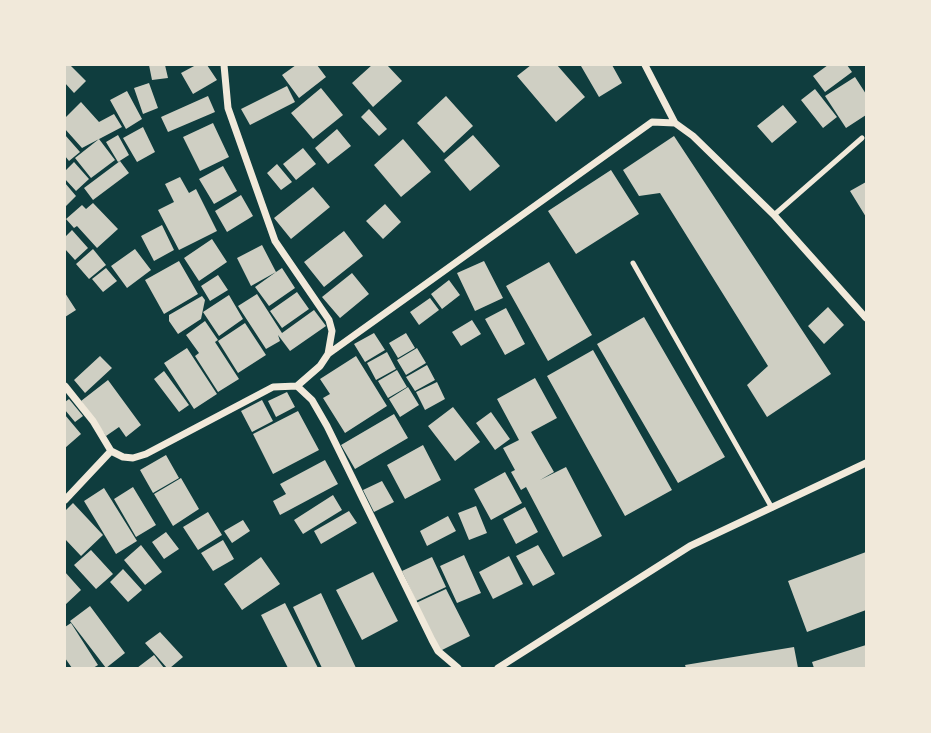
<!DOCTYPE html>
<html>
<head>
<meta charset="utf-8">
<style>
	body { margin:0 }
	#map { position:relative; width:931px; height:733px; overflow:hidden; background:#0f3d3e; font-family:Poppins,sans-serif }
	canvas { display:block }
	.frame { position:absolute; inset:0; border:66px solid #f1e9da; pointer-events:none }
</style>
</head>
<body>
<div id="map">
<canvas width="931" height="733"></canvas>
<div class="frame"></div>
</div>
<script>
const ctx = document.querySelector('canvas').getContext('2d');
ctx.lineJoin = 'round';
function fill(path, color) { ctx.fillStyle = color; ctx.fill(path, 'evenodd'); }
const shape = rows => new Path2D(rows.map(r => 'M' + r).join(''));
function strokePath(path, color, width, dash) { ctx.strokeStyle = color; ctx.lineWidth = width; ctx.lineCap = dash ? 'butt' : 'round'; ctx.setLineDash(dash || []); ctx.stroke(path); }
fill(shape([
	[65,65,70,65,86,81,74,93,65,83],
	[149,65,165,65,168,78,152,80],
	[196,65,207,65,217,80,193,94,181,73],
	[296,65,317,65,326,77,299,98,282,75],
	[372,65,387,65,402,81,373,107,352,83],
	[531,65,557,65,585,97,556,122,517,76],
	[583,65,612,65,622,83,599,97,581,66],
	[828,65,847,65,852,72,825,92,813,76],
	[855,77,866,94,866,115,846,128,825,96],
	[149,83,158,108,143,114,134,88],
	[287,86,295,102,250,125,241,109],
	[321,88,343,115,313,139,291,113],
	[815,89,837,117,823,128,801,100],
	[127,91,142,119,126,129,110,100],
	[208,96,215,112,168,132,161,117],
	[446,96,473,126,444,153,417,123],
	[81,102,99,122,114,114,122,127,82,148,65,129,65,118],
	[783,105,797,122,772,143,757,126],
	[369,109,387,129,379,136,361,117],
	[213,123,229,157,200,171,183,137],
	[143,127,155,152,137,162,123,138],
	[337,129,351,146,328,164,315,148],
	[65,135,80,152,69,161,65,156],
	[118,135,129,155,118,162,106,142],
	[473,135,500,166,470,191,444,160],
	[674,136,831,374,767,417,747,385,768,366,660,193,639,196,623,170],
	[99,139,115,160,91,178,75,158],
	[403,139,431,172,401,197,374,165],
	[303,148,316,164,296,180,283,164],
	[120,161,129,173,93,200,84,188],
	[74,162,89,179,76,191,65,179,65,171],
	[277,164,292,182,281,190,267,173],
	[223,166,237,191,214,204,199,179],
	[611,170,639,214,576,254,548,211],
	[180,177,189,193,196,189,217,231,179,250,158,210,174,202,165,184],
	[866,182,866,217,850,191],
	[65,183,76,196,65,207],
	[313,187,330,207,291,239,274,218],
	[241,195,253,216,227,232,215,211],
	[93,203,118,229,97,248,77,226,74,228,66,219,82,205,86,209],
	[385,204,401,222,383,239,366,221],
	[162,225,174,250,154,261,141,236],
	[72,230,88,248,75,260,65,249,65,237],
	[344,231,363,256,324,287,304,262],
	[212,239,227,262,199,281,184,258],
	[262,245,276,272,282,268,295,288,269,306,255,287,276,272,251,286,237,258],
	[93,249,106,265,89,279,76,264],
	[135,249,151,270,127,288,111,266],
	[179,261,198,294,164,314,145,280],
	[484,261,503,298,475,311,457,273],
	[549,262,592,335,548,361,506,286],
	[106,268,117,281,103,292,92,279],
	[352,273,369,294,340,318,322,297],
	[218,275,228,290,210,301,201,286],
	[449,280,460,295,442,309,431,294],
	[297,292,309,309,282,328,270,311],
	[65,293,76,310,65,317],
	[257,294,282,333,314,310,326,326,290,351,278,335,280,341,266,349,238,306],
	[229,295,243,319,219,336,203,312],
	[202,296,205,300,201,319,178,334,169,321,169,315],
	[430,298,439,310,419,325,410,312],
	[828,307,844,325,824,344,808,326],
	[506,308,525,344,505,355,485,319],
	[644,317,725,457,678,483,597,344],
	[472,320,481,334,461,346,452,332],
	[205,321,218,340,215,342,239,379,218,392,195,356,199,353,186,335],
	[245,323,266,355,238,373,218,341],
	[374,333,385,350,365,362,354,344],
	[406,333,415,348,398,358,389,343],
	[187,348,217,394,194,409,164,363],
	[417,348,426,363,406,375,397,360],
	[593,350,672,490,625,516,547,376],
	[387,352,396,369,376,380,367,363],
	[100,356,112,368,85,393,74,380],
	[356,356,387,406,345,433,323,398,330,394,320,379],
	[427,365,435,380,415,391,406,377],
	[397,370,407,387,388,398,378,381],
	[164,371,189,405,179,412,154,379],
	[535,378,557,418,531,432,554,472,540,480,566,467,602,536,563,557,526,487,521,490,511,472,515,470,503,448,519,440,497,399],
	[108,380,141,425,126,437,119,427,106,436,81,401],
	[437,382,445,399,425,410,416,392],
	[408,387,419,405,400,417,389,399],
	[287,392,295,407,276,417,268,401],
	[69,399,83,416,75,422,65,410,65,402],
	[262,400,273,421,252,432,241,411],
	[453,407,480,442,455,461,428,426],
	[298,411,319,450,273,474,253,434],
	[491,412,510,439,495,450,476,423],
	[394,414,408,438,355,469,341,445],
	[65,415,81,434,65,448],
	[423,445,441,480,405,499,387,465],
	[166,455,179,478,153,493,140,470],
	[325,460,338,484,280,515,273,501,286,494,280,484],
	[505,472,522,503,491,520,474,489],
	[181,478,199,509,173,526,154,494],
	[382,481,394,502,374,512,363,490],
	[133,487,156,525,136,537,114,499],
	[104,488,137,541,116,554,84,501],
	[333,495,342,510,303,534,294,520],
	[73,503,103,535,81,556,65,539,65,511],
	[476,506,487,533,469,540,458,513],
	[525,507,538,532,516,544,503,519],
	[349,511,357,523,321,544,314,531],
	[208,512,222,535,198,550,183,527],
	[448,516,456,531,427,546,420,531],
	[243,520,250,531,232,543,224,531],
	[166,532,179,549,164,559,152,542],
	[223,540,234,559,213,571,201,553],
	[141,545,162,572,145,585,124,560],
	[538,545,555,574,533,586,516,556],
	[91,550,113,574,96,589,74,565],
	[866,552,866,610,807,632,788,581],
	[464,555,481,593,457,603,440,566],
	[509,556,523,584,493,599,479,572],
	[261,557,280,584,242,610,224,584],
	[432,557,446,587,416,601,402,571],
	[123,569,142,590,128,602,110,582],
	[65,572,81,590,65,605],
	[373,572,398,621,362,640,336,590],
	[446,589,470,636,440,651,416,603],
	[321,593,356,668,322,668,293,607],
	[285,603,318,668,288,668,261,615],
	[90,606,125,653,106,668,70,621],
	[71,623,98,665,93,668,72,668,65,658,65,627],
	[160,632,183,657,170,668,167,668,145,643],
	[866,645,866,668,814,668,812,662],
	[794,647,798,668,686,668,685,665],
	[154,655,164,668,137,668]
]), '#cfcfc3');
strokePath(shape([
	[774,215,862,138],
	[633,263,772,508]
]), '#f1e9da', 5);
strokePath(shape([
	[224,65,228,108,275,241,329,320,332,331,328,354,320,366,297,386],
	[645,65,675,123],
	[328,354,652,122,675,123,693,136,774,215,866,318],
	[65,386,93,421,111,451,123,457,133,458,146,454,273,387,297,386,312,400,327,426,432,640,438,651,458,668],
	[65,500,111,451],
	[498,668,690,546,866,463]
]), '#f1e9da', 7);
</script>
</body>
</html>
